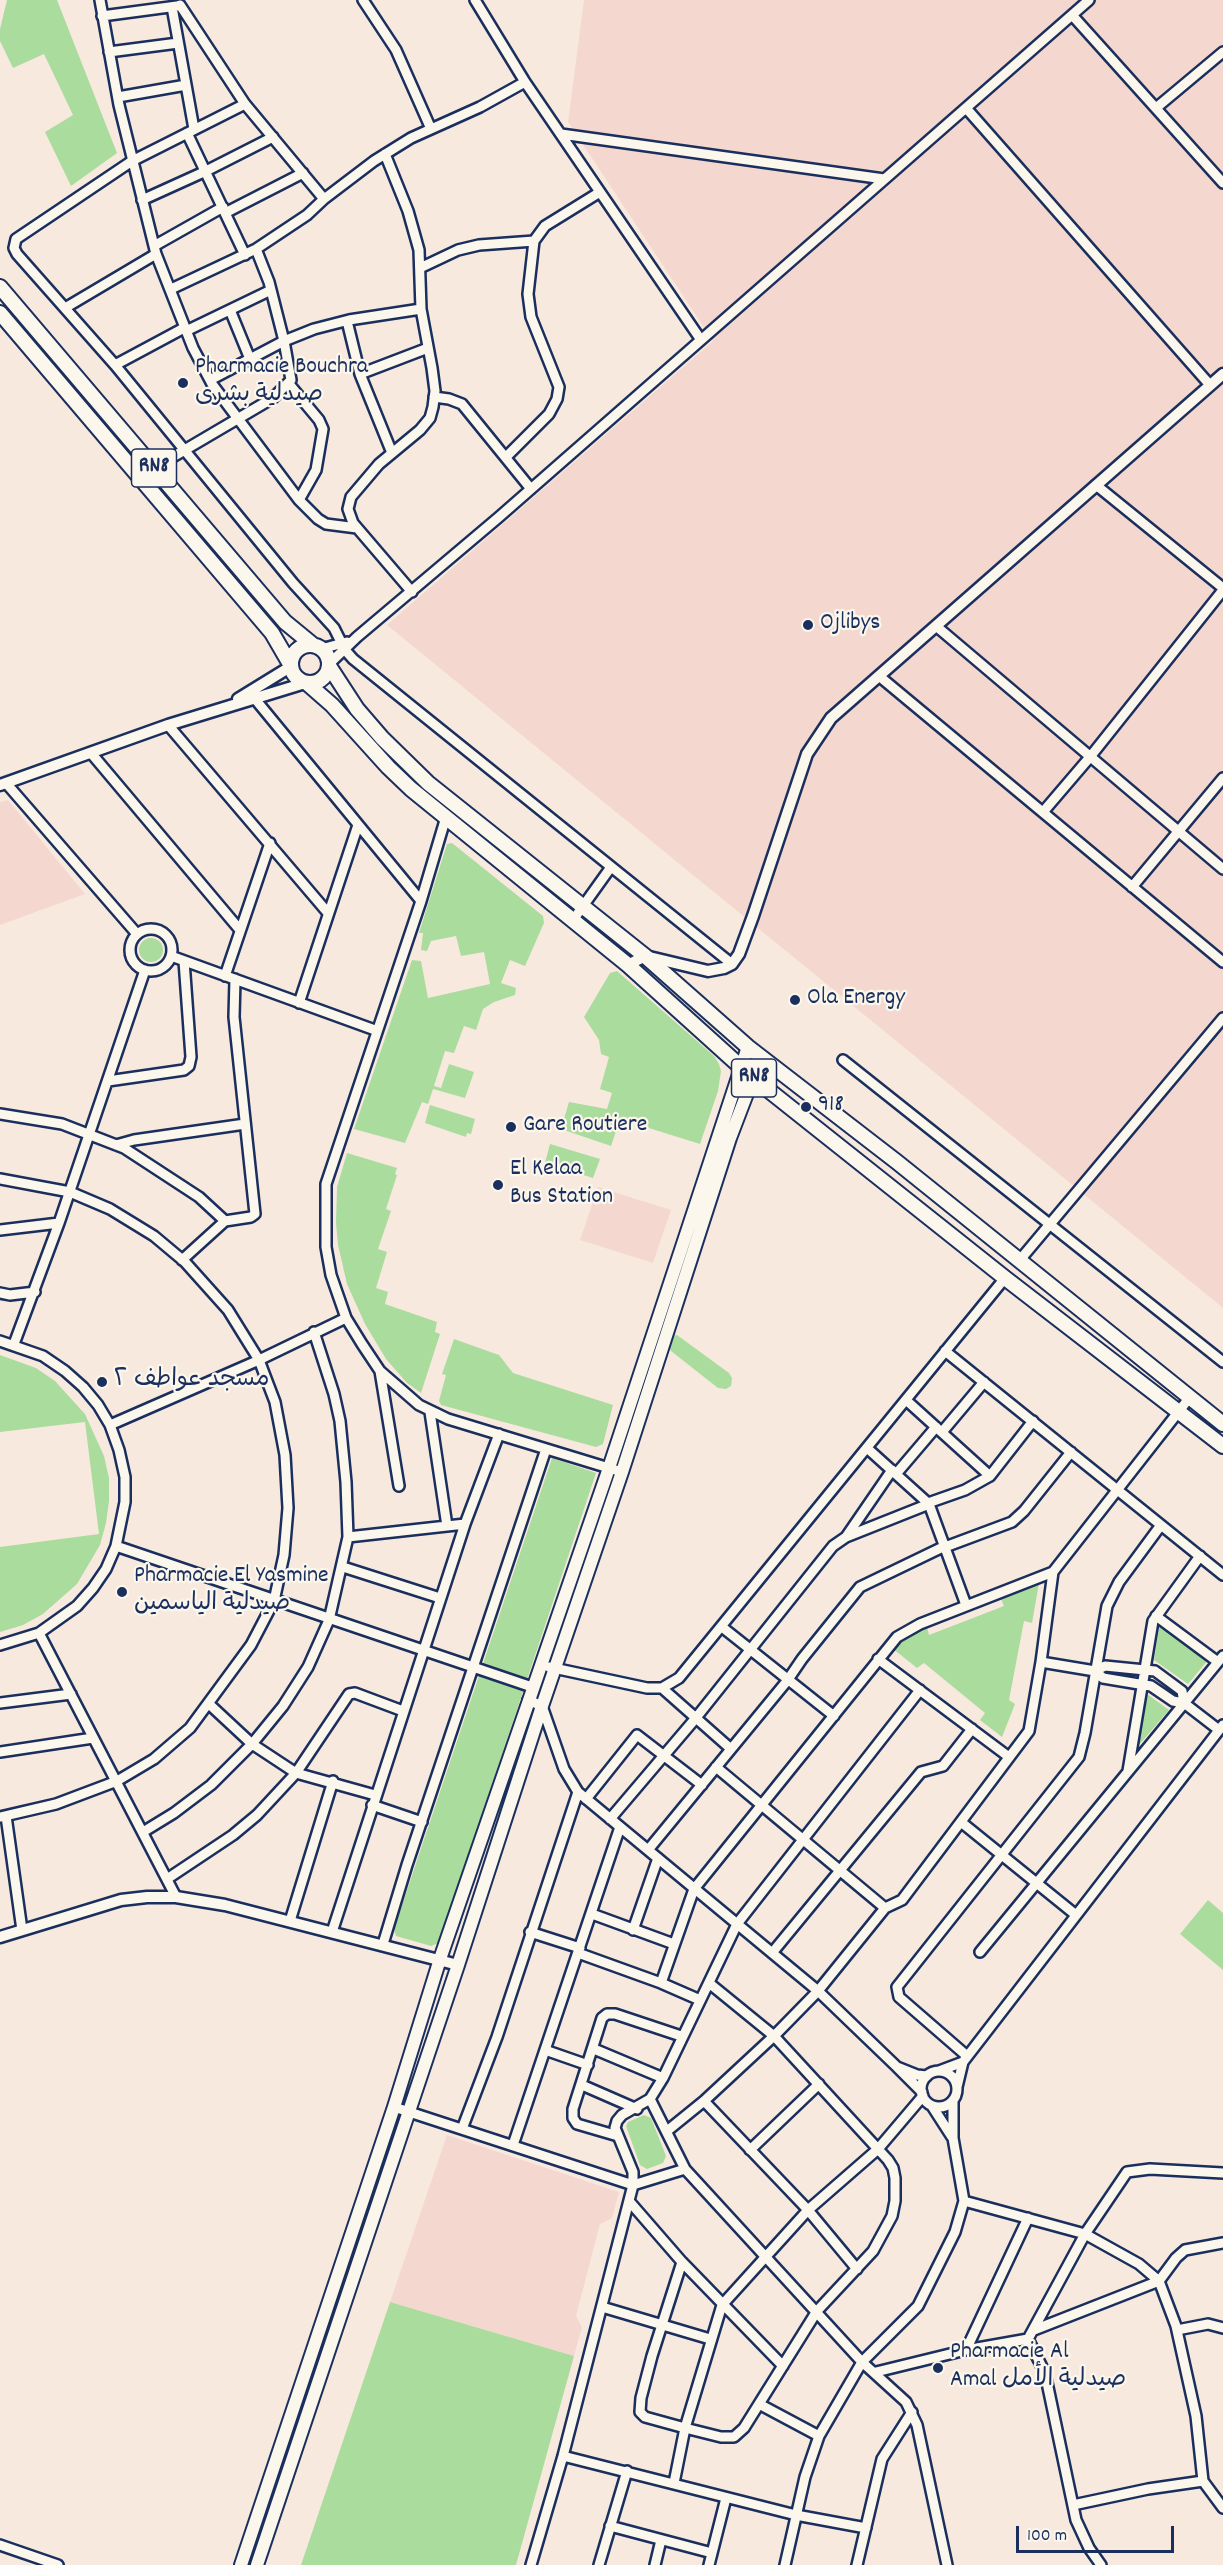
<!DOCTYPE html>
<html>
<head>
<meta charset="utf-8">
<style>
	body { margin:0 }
	#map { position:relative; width:1223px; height:2565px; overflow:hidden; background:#f8e9df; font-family:Dekko,sans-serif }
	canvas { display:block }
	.scale { position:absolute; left:1016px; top:2526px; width:158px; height:27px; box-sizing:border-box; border:3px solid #1b2f5e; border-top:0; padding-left:8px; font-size:18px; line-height:21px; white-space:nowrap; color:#1b2f5e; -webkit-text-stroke:4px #fbf7ec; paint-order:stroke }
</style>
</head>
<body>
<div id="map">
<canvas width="1223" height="2565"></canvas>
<div class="scale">100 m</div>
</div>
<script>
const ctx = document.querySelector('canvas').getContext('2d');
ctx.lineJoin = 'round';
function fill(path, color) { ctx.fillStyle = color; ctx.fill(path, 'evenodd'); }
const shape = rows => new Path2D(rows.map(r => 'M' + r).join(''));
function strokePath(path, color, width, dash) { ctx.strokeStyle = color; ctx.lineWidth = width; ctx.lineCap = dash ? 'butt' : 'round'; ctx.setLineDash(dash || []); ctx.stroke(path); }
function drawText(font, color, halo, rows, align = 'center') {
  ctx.font = font + ' Dekko,"Playpen Sans Arabic",sans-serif'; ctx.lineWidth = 4.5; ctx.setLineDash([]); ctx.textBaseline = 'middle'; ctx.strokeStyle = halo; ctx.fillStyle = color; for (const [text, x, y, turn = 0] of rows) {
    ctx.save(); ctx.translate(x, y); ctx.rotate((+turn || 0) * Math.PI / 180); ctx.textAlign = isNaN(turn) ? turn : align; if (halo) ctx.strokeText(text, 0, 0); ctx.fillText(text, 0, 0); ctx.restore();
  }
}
fill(shape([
	[584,0,1223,0,1223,1308,387,625,713,341,568,122],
	[8,800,85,894,0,925,0,802],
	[598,1187,671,1210,653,1263,580,1240],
	[447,2135,619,2192,612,2218,600,2224,576,2316,582,2327,574,2356,390,2302]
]), '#f4d8cf');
fill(shape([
	[7,0,57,0,117,153,71,186,45,132,73,115,44,54,13,68,0,41,0,29],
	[452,843,543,916,544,923,525,966,510,960,501,983,516,988,515,995,494,1002,483,1009,476,1030,464,1026,454,1053,445,1051,434,1086,441,1088,449,1064,474,1072,465,1098,433,1089,428,1104,422,1102,405,1143,354,1129,412,960,421,961,428,998,490,984,484,952,461,956,456,936,431,941,427,951,421,950,423,933,419,933,447,844],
	'139 950a12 12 0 1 1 24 0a12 12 0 1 1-24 0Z',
	[617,971,714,1056,719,1064,721,1071,718,1091,700,1144,620,1119,611,1146,561,1129,569,1102,607,1109,612,1093,600,1089,609,1057,601,1054,599,1040,584,1017,610,973],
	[430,1105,475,1119,471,1134,467,1133,466,1137,425,1123],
	[550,1144,600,1159,593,1178,545,1163],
	[347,1153,397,1168,395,1174,397,1175,386,1209,391,1211,378,1249,387,1252,376,1288,388,1292,385,1304,437,1322,435,1332,440,1334,421,1393,407,1383,386,1359,365,1324,347,1284,338,1245,336,1223,337,1187],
	[677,1335,729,1373,732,1378,731,1386,726,1389,718,1388,671,1351,668,1346,671,1336],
	[454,1339,499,1355,513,1373,613,1405,603,1444,596,1447,441,1405,439,1401,446,1375,442,1374],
	[0,1355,36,1368,55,1381,85,1414,104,1456,109,1478,109,1501,106,1523,100,1545,77,1584,43,1614,23,1625,0,1632,0,1547,99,1534,85,1422,0,1432],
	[552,1458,596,1473,439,1943,431,1946,396,1936,394,1929],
	[1039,1583,1032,1623,1024,1621,1009,1700,1015,1704,1002,1737,980,1720,985,1713,924,1663,917,1668,892,1648,903,1637,927,1627,929,1635,1004,1606,1001,1599],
	[1160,1622,1208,1660,1188,1684,1154,1660],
	[1147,1694,1169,1710,1139,1745],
	[1208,1900,1223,1913,1223,1970,1180,1934],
	[644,2115,651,2118,666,2156,663,2163,647,2169,640,2165,626,2126,628,2122],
	[390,2302,574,2356,516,2565,301,2565]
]), '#aadc9d');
const minor = shape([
	[100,0,119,105,156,254,193,348,212,384,299,500,318,519,326,524,357,528],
	[363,0,396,50,431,129],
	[172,7,194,129],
	[1072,15,1223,183],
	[102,16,177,6],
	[109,52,178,43],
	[118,97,186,85],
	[245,104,132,161,16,239,14,248,17,254,115,365,293,583,334,628,345,650,353,659,732,964],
	[966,108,1210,385],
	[1156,108,1223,52],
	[187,133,245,255],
	[561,134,884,179],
	[385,154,408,211,419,250,421,309,432,368,435,391,433,407,430,418,420,430,379,464,351,497,348,509,353,523,412,592],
	[324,199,374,161,411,138,480,107,525,82],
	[142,200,206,171,273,137],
	[225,213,303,173],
	[154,246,223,207],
	[420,268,458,250,479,245,534,241],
	[171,289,256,249,307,215,324,199,245,104,180,5],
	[65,308,156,254],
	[230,310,250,359],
	[347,321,360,374,392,453],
	[186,331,271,290],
	[701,340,1089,0],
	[115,365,184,328],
	[360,374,428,348],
	[210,380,284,341,314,329,349,320,421,309],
	[289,384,319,420,323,429,316,470,299,500],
	[434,397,449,399,462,404,531,489],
	[506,457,549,414,557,399,559,387,531,317,528,294,534,241,545,226,600,192],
	[140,479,154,468,273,398,291,380,284,341,269,282,256,249],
	[1096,485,1223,588],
	[936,626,1223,869],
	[321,649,347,642],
	[329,664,357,637,499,517,701,340,525,82,475,0],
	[879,676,1223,962],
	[255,699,421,901],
	[168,725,328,913],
	[91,753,240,930],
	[6,783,137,934],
	[1043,812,1090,757,1223,590],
	[446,817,421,901,326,1184,326,1247,331,1275,346,1318,362,1344,380,1371,419,1405,448,1419,622,1472],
	[1132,887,1223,778],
	[573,920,611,867],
	'130 950a21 21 0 1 1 42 0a21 21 0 1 1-42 0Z',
	[171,956,375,1030],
	[225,976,270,843],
	[299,1003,358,825],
	[843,1060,1223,1362],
	[108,1081,184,1070,189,1066,191,1057,184,961],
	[0,1114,62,1124,124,1148,199,1197,225,1221],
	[116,1145,134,1140,245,1124],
	[0,1179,70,1192,110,1209,154,1236,185,1262,228,1310,259,1360,275,1402,285,1455,288,1508,284,1555,274,1601,251,1645,190,1728,154,1759,117,1781,56,1804,0,1817],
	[0,1230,59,1223],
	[182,1260,225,1221,251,1217,255,1214,234,1017,235,979],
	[1019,1261,1223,1018],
	[0,1293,10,1295,35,1292],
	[0,1341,43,1356,65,1371,83,1387,98,1405,110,1425,119,1450,125,1477,125,1502,116,1546,106,1569,93,1588,77,1606,39,1633,0,1645],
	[14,1344,59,1223,145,970],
	[945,1351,1223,1575],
	[380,1371,399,1486],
	[906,1400,990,1476],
	[430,1412,447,1526],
	[110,1425,259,1360,346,1318],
	[942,1432,984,1382],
	[867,1448,929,1504,966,1605],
	[896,1474,936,1427],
	[928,1503,965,1490,990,1476,1033,1421],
	[348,1537,465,1524],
	[846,1537,892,1470],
	[116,1546,532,1687],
	[945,1547,1012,1522,1024,1511,1071,1452],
	[343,1567,440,1598],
	[1156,1616,1218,1662],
	[722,1627,834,1716],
	[39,1633,176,1897],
	[878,1659,1009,1757],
	[1041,1662,1095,1671,1105,1666,1155,1671,1182,1691,1184,1703],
	[549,1667,647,1688,662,1688,679,1678,1005,1278],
	[1095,1671,1103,1678,1151,1686,1173,1701,1184,1703,1219,1730],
	[662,1688,731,1749],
	[528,1700,542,1706,564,1769,578,1792,818,1991,897,2067],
	[0,1703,71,1694],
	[209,1704,252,1744,296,1773,375,1795],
	[0,1752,93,1738],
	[716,1767,885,1908],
	[1128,1771,1153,1621,1200,1556],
	[586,1799,637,1735,702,1785],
	[372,1805,422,1822],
	[6,1816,22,1930],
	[610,1819,695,1719,833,1546,846,1537,929,1504],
	[961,1822,1076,1915],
	[143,1832,174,1813,211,1785,252,1744,283,1706,308,1667,329,1620,348,1537,346,1482,340,1421,334,1394,314,1332],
	[648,1850,787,1681,802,1659,860,1587,945,1546],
	[167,1879,233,1835,257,1815,296,1773,349,1694,355,1693,403,1711],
	[592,1914,674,1944],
	[290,1921,333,1781],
	[633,1930,658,1858],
	[332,1932,465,1524,499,1434],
	[530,1932,580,1948],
	[383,1944,407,1865,546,1449],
	[980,1952,1223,1656],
	[578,1953,661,1983,700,2000],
	[772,1953,921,1772,943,1766,972,1729],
	[661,1983,694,1889,897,1637,920,1624,1053,1572],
	[594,2049,663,2078],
	[545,2050,588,2065],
	[967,2056,899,1997,897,1987,1079,1757,1085,1733,1107,1606,1119,1582,1161,1525],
	[963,2062,1223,1725],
	[939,2071,963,2062,957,2087],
	'921 2089a18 18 0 1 1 36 0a18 18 0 1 1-36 0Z',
	[582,2085,637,2109],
	[922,2092,897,2067,917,2075,927,2076],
	[650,2099,685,2169,862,2362,906,2402,917,2425,947,2565],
	[704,2101,808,2210,857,2269],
	[932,2106,952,2137],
	[394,2107,633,2185,563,2456,531,2565],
	[462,2129,497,2037,578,1792],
	[667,2131,704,2101,774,2036,818,1991,885,1908,902,1900,1029,1731,1041,1662,1053,1572,1190,1397],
	[618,2136,577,2124,573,2118,573,2109,602,2018,607,2014,615,2014,681,2036],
	[513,2145,620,1827],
	[750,2150,819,2084],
	[685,2169,633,2185,633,2172,615,2128,617,2121,622,2115,650,2099,663,2078,737,1924,920,1690],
	[629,2201,682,2262,783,2366],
	[964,2201,1085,2234,1139,2264,1159,2281,1176,2326,1196,2416,1203,2481,1223,2508],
	[682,2262,652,2356,641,2398,640,2412,645,2417,685,2428,721,2437,734,2437,744,2428,817,2311,873,2251,892,2216,895,2201,895,2178,893,2168,888,2160,774,2036,709,1983],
	[602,2307,710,2339],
	[1034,2330,1159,2281,1176,2258,1185,2250,1223,2243],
	[1177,2330,1208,2324,1223,2328],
	[1028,2339,1085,2234,1127,2172,1150,2169,1223,2173],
	[966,2350,1028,2218],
	[876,2372,966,2350,1028,2339,1045,2373,1076,2520,1089,2548,1101,2565],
	[759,2404,819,2436],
	[563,2456,796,2515,866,2528],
	[674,2483,685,2428,722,2305,808,2210,878,2149,923,2096],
	[1073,2505,1148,2489,1203,2481],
	[610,2526,712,2553],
	[0,2545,58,2565],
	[599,2565,627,2471],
	[655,2565,661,2540],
	[709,2565,726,2498],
	[785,2565,805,2477,819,2436,862,2362,918,2306,955,2232,964,2201,953,2138,953,2101],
	[857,2565,882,2459,912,2412]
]);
const tertiary = shape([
	[238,699,290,667],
	[0,785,168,725,305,683],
	[628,965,645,956,708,971,724,968,732,964,739,954,753,916,807,754,831,718,1223,374],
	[0,1937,121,1900,147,1897,176,1897,225,1905,458,1965]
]);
const secondary = shape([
	[241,2565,394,2107,440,1959,609,1468,748,1047],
	[257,2565,458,1965,542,1706,622,1472,730,1138,761,1057]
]);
const primary = shape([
	[0,287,285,622,313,645],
	[0,313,272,633,290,664],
	'291 664a19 19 0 1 1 38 0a19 19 0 1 1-38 0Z',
	[329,666,357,709,382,738,428,783,645,956,748,1047,897,1162,1223,1424],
	[308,684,332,705,388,767,411,789,628,965,752,1077,1005,1278,1223,1446]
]);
strokePath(minor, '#1b2f5e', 14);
strokePath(tertiary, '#1b2f5e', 15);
strokePath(secondary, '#1b2f5e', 16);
strokePath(primary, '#1b2f5e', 18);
strokePath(minor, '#fbf7ec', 9);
strokePath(tertiary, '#fbf7ec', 10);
strokePath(secondary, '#fbf7ec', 12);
strokePath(primary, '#fbf7ec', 14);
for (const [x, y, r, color] of [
	[183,383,6,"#1b2f5e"],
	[808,625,6,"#1b2f5e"],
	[795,1000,6,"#1b2f5e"],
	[806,1107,6,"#1b2f5e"],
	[511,1127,6,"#1b2f5e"],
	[498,1185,6,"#1b2f5e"],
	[102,1382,6,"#1b2f5e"],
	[122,1592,6,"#1b2f5e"],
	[938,2368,6,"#1b2f5e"]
]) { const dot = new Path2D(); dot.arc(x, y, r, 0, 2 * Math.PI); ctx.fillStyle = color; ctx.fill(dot); strokePath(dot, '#fbf7ec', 2); }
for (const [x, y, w] of [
	[154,468,45],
	[754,1078,45]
]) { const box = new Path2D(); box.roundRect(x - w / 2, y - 19, w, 38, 4.5); ctx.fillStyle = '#fbf7ec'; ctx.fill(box); strokePath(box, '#1b2f5e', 1.5); }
drawText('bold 22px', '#1b2f5e', null, [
	["RN8",154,468],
	["RN8",754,1078]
]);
drawText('24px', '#1b2f5e', '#fbf7ec', [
	["Pharmacie Bouchra",195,369],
	["صيدلية بشرى",195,397],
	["Ojlibys",820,625],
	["Ola Energy",807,1000],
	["918",818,1107],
	["Gare Routiere",523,1127],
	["El Kelaa",510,1171],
	["Bus Station",510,1199],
	["مسجد عواطف ٢",114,1382],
	["Pharmacie El Yasmine",134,1578],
	["صيدلية الياسمين",134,1606],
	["Pharmacie Al",950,2354],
	["Amal صيدلية الأمل",950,2382]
], 'left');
</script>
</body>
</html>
